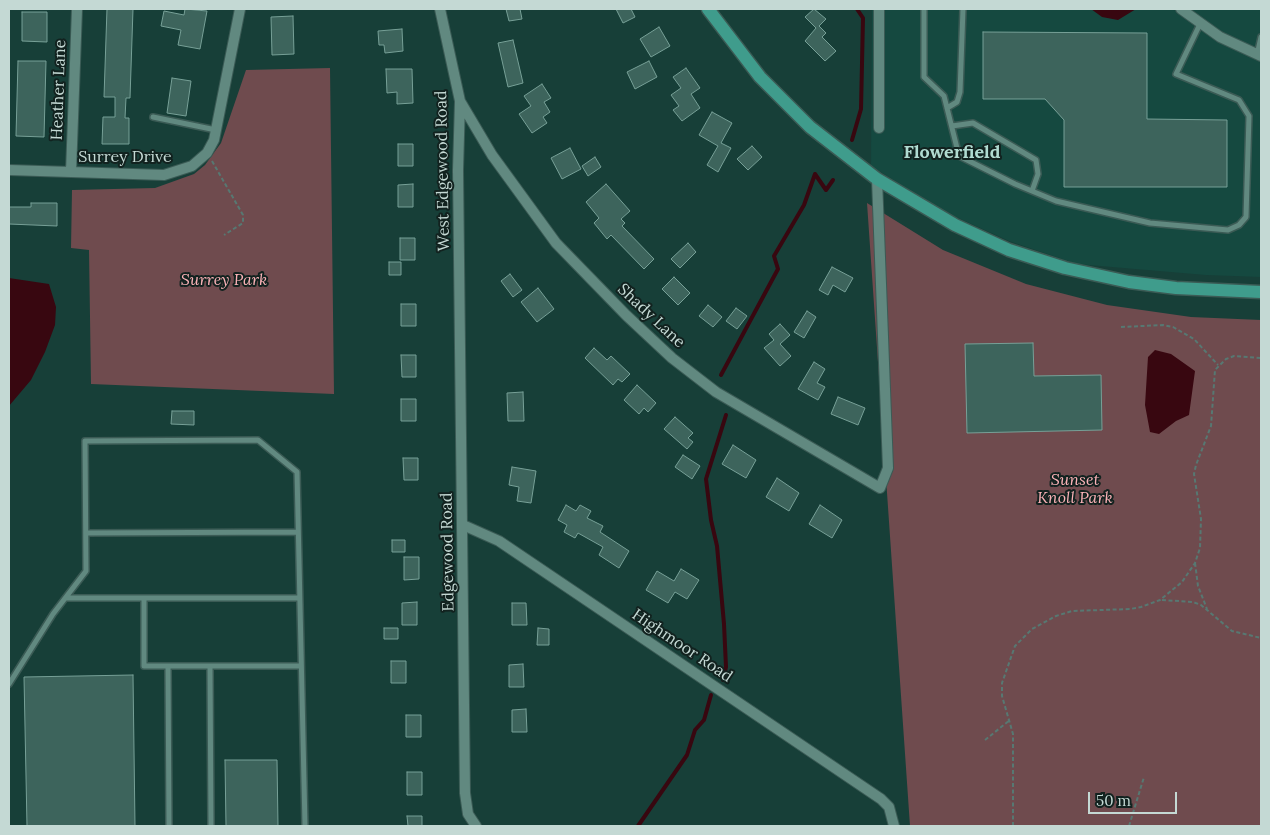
<!DOCTYPE html>
<html>
<head>
<meta charset="utf-8">
<style>
	body { margin:0 }
	#map { position:relative; width:1270px; height:835px; overflow:hidden; background:#173f38; font-family:Lora,serif }
	canvas { display:block }
	.frame { position:absolute; inset:0; border:10px solid #c4d9d4; pointer-events:none }
	.scale { position:absolute; left:1088px; top:792px; width:89px; height:22px; box-sizing:border-box; border:2px solid #c4d9d4; border-top:0; padding-left:6px; font-size:15px; line-height:18px; white-space:nowrap; color:#c4d9d4; -webkit-text-stroke:4px #12221f; paint-order:stroke }
</style>
</head>
<body>
<div id="map">
<canvas width="1270" height="835"></canvas>
<div class="frame"></div>
<div class="scale">50 m</div>
</div>
<script>
const ctx = document.querySelector('canvas').getContext('2d');
ctx.lineJoin = 'round';
function fill(path, color) { ctx.fillStyle = color; ctx.fill(path, 'evenodd'); }
const shape = rows => new Path2D(rows.map(r => 'M' + r).join(''));
function strokePath(path, color, width, dash) { ctx.strokeStyle = color; ctx.lineWidth = width; ctx.lineCap = dash ? 'butt' : 'round'; ctx.setLineDash(dash || []); ctx.stroke(path); }
function drawText(font, color, halo, rows, align = 'center') {
  ctx.font = font + ' Lora,serif'; ctx.lineWidth = 4; ctx.setLineDash([]); ctx.textBaseline = 'middle'; ctx.strokeStyle = halo; ctx.fillStyle = color; for (const [text, x, y, turn = 0] of rows) {
    ctx.save(); ctx.translate(x, y); ctx.rotate((+turn || 0) * Math.PI / 180); ctx.textAlign = isNaN(turn) ? turn : align; if (halo) ctx.strokeText(text, 0, 0); ctx.fillText(text, 0, 0); ctx.restore();
  }
}
fill(shape([
	[872,9,1261,9,1261,277,1206,275,1077,264,1009,241,945,212,871,166]
]), '#154940');
fill(shape([
	[330,68,334,394,91,384,89,250,71,248,72,190,155,188,194,174,205,165,221,143,246,70],
	[867,203,943,250,1026,284,1107,305,1191,317,1261,320,1261,826,910,826]
]), '#6f4b4e');
fill(shape([
	[1091,9,1136,9,1118,20,1102,17],
	[9,278,49,284,56,307,55,325,45,352,31,380,9,406],
	[1155,350,1171,354,1195,371,1189,415,1176,421,1159,434,1150,432,1145,405,1148,357]
]), '#380710');
strokePath(shape([
	[852,140,861,109,863,18,857,9],
	[721,375,778,269,774,256,804,205,815,174,826,190,833,180],
	[723,680,726,667,724,624,717,546,711,520,706,479,726,415],
	[638,826,687,755,695,730,704,720,711,695]
]), '#380710', 4);
const building = shape([
	[107,9,133,9,130,98,126,98,125,118,129,118,129,144,102,144,103,117,115,117,115,97,104,97,107,9],
	[185,9,207,11,200,49,178,45,181,30,161,26,164,11,184,15,185,9],
	[506,9,520,9,522,19,509,21,506,9],
	[616,9,631,9,635,17,623,23,616,9],
	[814,9,826,19,819,26,826,33,822,37,836,51,825,61,805,41,816,28,805,17,814,9],
	[22,12,47,12,47,42,22,41,22,12],
	[293,16,294,54,272,55,271,17,293,16],
	[659,27,670,46,651,57,640,39,659,27],
	[402,29,403,51,385,53,384,45,379,45,378,31,402,29],
	[983,32,1147,33,1147,119,1227,120,1227,187,1064,187,1064,120,1045,99,983,99,983,32],
	[513,40,523,83,508,87,498,43,513,40],
	[18,61,46,61,44,137,16,136,18,61],
	[649,61,657,77,635,89,627,72,649,61],
	[686,68,700,88,691,94,700,108,682,121,673,110,679,106,671,95,681,88,673,77,686,68],
	[386,69,412,69,413,103,397,104,397,92,387,93,386,69],
	[172,78,191,81,186,116,167,113,172,78],
	[542,84,551,98,544,102,550,112,543,117,547,123,532,133,519,114,531,106,524,96,542,84],
	[712,112,732,123,721,143,731,148,718,172,707,165,718,146,699,135,712,112],
	[398,144,413,144,413,166,398,166,398,144],
	[752,146,762,157,748,170,737,159,752,146],
	[570,148,581,169,562,179,551,158,570,148],
	[595,157,601,167,588,176,582,166,595,157],
	[413,184,413,207,398,207,398,185,413,184],
	[606,184,630,211,621,219,625,223,622,226,654,259,644,269,611,235,607,239,594,223,599,218,586,202,606,184],
	[31,203,57,203,57,226,9,224,9,207,31,207,31,203],
	[400,238,415,238,415,260,400,260,400,238],
	[688,243,696,252,680,268,671,259,688,243],
	[389,262,401,262,401,275,389,275,389,262],
	[832,267,853,278,845,292,833,285,828,295,819,290,832,267],
	[510,274,522,290,513,297,501,281,510,274],
	[674,277,690,293,678,305,662,289,674,277],
	[538,288,554,309,537,322,521,302,538,288],
	[401,304,416,304,416,326,401,326,401,304],
	[708,305,722,317,713,327,699,316,708,305],
	[736,308,747,316,737,329,726,321,736,308],
	[807,311,816,317,804,338,794,332,807,311],
	[780,324,790,335,780,344,791,356,780,366,764,348,774,340,769,334,780,324],
	[1033,343,1034,376,1101,375,1102,430,967,433,965,344,1033,343],
	[594,348,607,360,611,356,630,374,622,382,618,379,613,385,585,358,594,348],
	[401,355,416,355,416,377,402,377,401,355],
	[814,362,825,369,817,383,825,387,818,400,798,389,814,362],
	[637,385,656,403,648,412,644,408,639,414,624,400,637,385],
	[523,392,524,421,508,421,507,393,523,392],
	[838,397,865,408,858,425,831,414,838,397],
	[401,399,416,399,416,421,401,421,401,399],
	[172,411,194,411,194,425,171,424,172,411],
	[675,417,693,433,688,438,693,442,687,449,664,429,675,417],
	[733,445,756,460,746,478,722,464,733,445],
	[683,455,700,466,692,479,675,467,683,455],
	[403,458,418,458,418,480,404,480,403,458],
	[512,467,536,471,531,503,517,501,519,487,509,485,512,467],
	[777,478,799,493,789,511,766,497,777,478],
	[566,505,576,511,580,505,591,511,587,518,603,526,600,532,629,551,619,568,599,555,603,547,578,533,575,538,564,532,567,525,558,520,566,505],
	[820,505,842,520,832,538,809,524,820,505],
	[392,540,405,540,405,552,392,552,392,540],
	[404,557,419,557,419,579,404,580,404,557],
	[681,569,699,580,687,599,675,592,668,603,646,590,657,571,674,581,681,569],
	[417,602,417,625,402,625,402,603,417,602],
	[512,603,526,603,527,625,512,625,512,603],
	[384,628,398,628,398,639,384,639,384,628],
	[538,628,549,629,549,645,537,645,538,628],
	[391,661,406,661,406,683,391,683,391,661],
	[523,664,524,687,509,687,509,665,523,664],
	[133,675,135,826,27,826,24,677,133,675],
	[526,709,527,732,512,732,512,710,526,709],
	[406,715,421,715,421,737,406,737,406,715],
	[225,760,277,760,278,826,226,826,225,760],
	[407,772,422,772,422,795,407,795,407,772],
	[407,816,422,816,422,826,408,826,407,816]
]);
fill(building, '#3d645c');
strokePath(building, '#77a097', 1);
const lane = shape([
	[924,9,924,77,944,96,959,156,1015,184,1056,201,1150,223,1228,230,1239,225,1246,217,1249,116,1239,100,1176,74,1200,24],
	[1257,55,1261,37],
	[947,108,957,102,960,92,963,9],
	[153,117,216,130],
	[952,126,973,123,1036,160,1038,174,1032,191],
	[87,533,297,532],
	[66,598,298,598],
	[144,598,144,666,300,666],
	[168,666,169,826],
	[210,666,211,826],
	[9,684,53,614,86,571,85,441,258,440,297,472,305,826]
]);
const street = shape([
	[440,9,460,101,458,170,465,793,468,814,476,826],
	[879,9,879,128],
	[1181,9,1220,37,1261,56],
	[460,101,492,155,556,243,626,315,672,358,716,392,880,488,888,468,877,179],
	[9,170,164,175,192,166,207,153,214,140,240,9],
	[71,172,77,9],
	[463,525,499,541,881,799,889,807,894,826]
]);
const primary = shape([
	[708,9,760,77,810,127,877,179,955,225,1009,250,1065,268,1129,282,1176,288,1261,292]
]);
strokePath(lane, '#3b5b55', 8);
strokePath(street, '#3b5b55', 12);
strokePath(primary, '#3b5b55', 15);
strokePath(shape([
	[212,161,243,215,243,223,224,235],
	[1121,327,1163,325,1173,327,1194,339,1218,365],
	[1195,563,1198,586,1207,609],
	[1162,600,1193,602,1201,605,1232,631,1261,638],
	[985,740,1010,720],
	[1013,826,1013,734,1002,696,1002,683,1015,646,1032,629,1056,616,1072,611,1130,609,1141,607,1160,600,1182,582,1195,563,1200,548,1201,519,1194,474,1196,465,1211,426,1215,370,1226,359,1234,356,1261,358],
	[1129,826,1144,777]
]), '#577872', 2, [4, 2.5]);
strokePath(lane, '#618980', 5);
strokePath(street, '#618980', 10);
strokePath(primary, '#3f9c8c', 12);
drawText('16px', '#c4d9d4', '#12221f', [
	["Heather Lane",59,90,-88],
	["Surrey Drive",125,157],
	["West Edgewood Road",443,171,-91],
	["Shady Lane",651,316,43],
	["Edgewood Road",448,552,-91],
	["Highmoor Road",682,646,34]
]);
drawText('italic 16px', '#fcb3b8', '#12221f', [
	["Surrey Park",224,280],
	["Sunset",1075,480],
	["Knoll Park",1075,498]
]);
drawText('bold 18px', '#b0dbd1', '#12221f', [
	["Flowerfield",952,153]
]);
</script>
</body>
</html>
